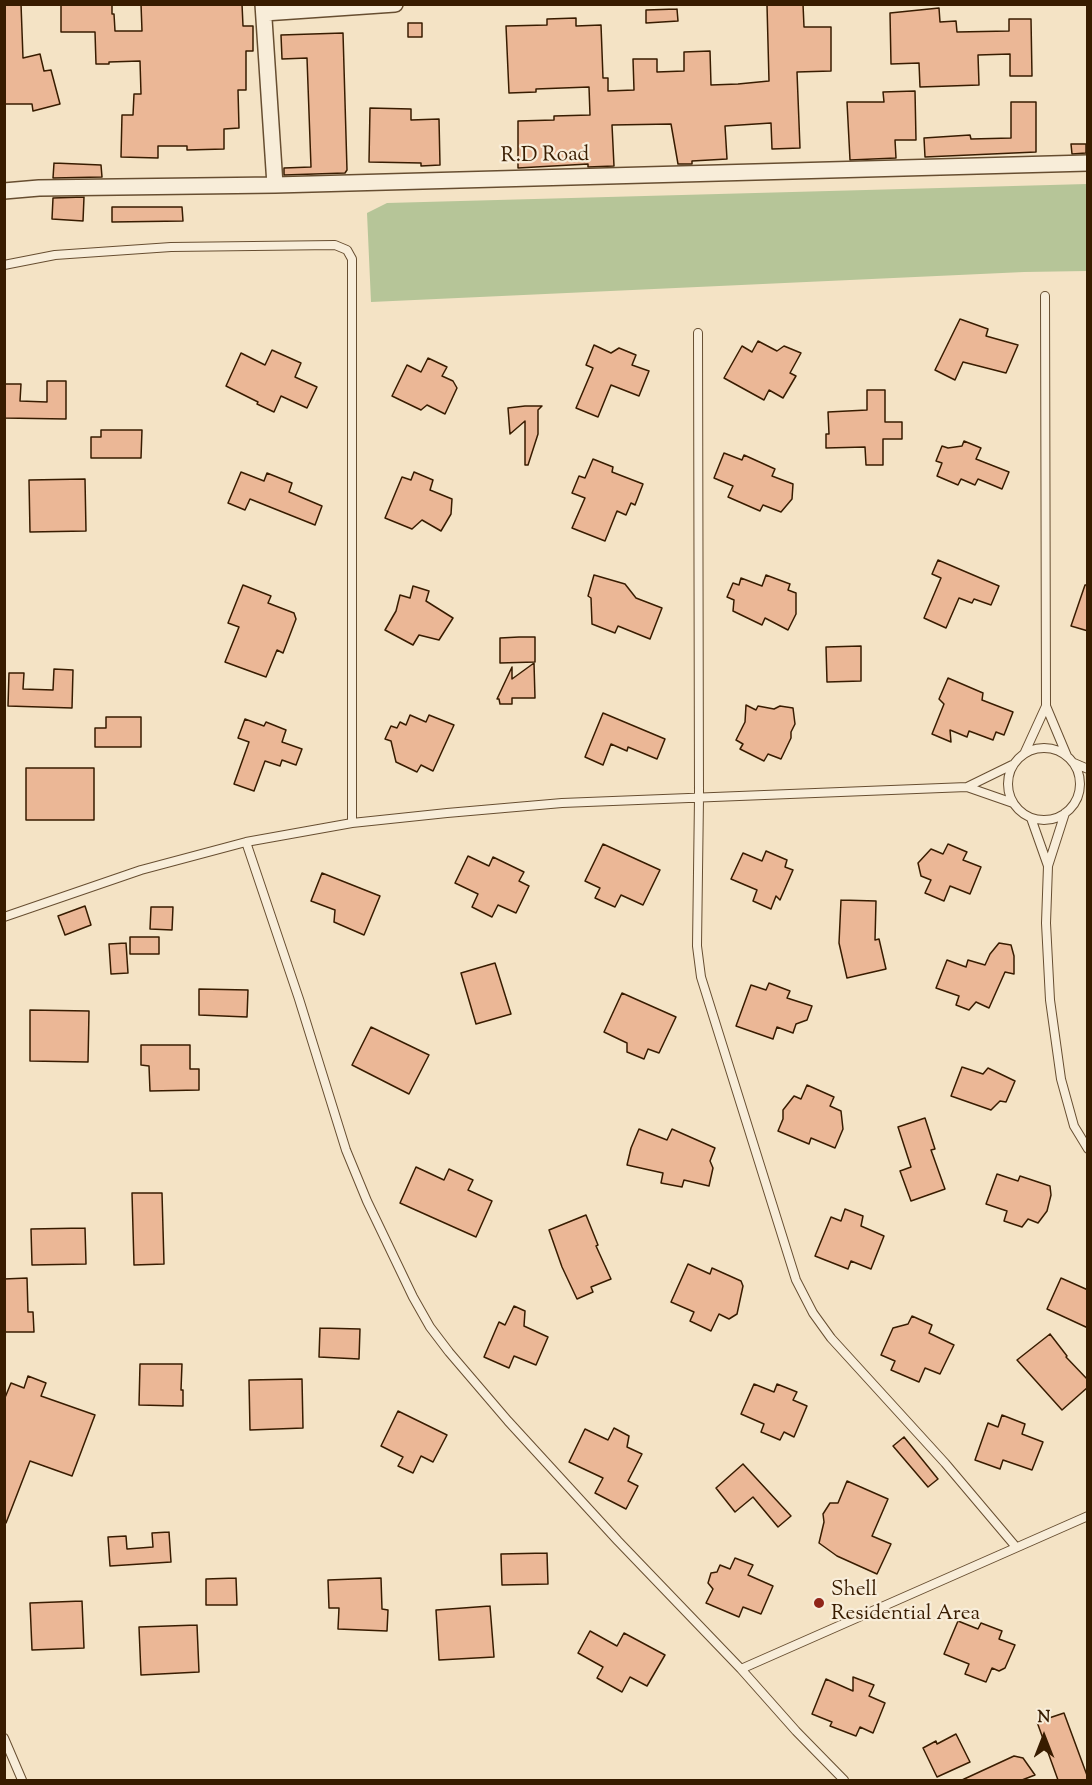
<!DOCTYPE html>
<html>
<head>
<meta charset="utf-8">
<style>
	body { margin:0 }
	#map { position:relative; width:1092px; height:1785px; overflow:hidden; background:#f4e3c5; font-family:"Sorts Mill Goudy",serif }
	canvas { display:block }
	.frame { position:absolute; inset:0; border:6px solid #381c00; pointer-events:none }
	.north { position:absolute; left:1014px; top:1707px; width:60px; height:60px; -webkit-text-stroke:4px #f8edd9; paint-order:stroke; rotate:0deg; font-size:16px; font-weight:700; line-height:24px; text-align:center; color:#381c00 }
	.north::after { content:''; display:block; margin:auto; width:21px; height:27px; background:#381c00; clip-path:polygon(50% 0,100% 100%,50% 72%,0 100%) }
</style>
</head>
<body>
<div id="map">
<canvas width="1092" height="1785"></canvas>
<div class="frame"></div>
<div class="north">N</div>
</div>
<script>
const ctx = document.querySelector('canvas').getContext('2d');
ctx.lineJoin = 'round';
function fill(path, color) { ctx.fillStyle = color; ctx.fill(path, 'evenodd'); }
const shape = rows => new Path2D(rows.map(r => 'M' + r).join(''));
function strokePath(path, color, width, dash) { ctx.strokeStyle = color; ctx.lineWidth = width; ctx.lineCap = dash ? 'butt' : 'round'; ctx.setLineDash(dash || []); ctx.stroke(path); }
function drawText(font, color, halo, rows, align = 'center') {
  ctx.font = font + ' "Sorts Mill Goudy",serif'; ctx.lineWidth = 4.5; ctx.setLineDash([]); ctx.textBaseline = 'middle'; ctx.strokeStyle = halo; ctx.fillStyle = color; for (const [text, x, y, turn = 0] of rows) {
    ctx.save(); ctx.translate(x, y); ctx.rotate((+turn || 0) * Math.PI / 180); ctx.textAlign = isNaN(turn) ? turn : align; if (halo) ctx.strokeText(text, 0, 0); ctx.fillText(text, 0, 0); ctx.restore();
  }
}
fill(shape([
	[1087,184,1087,271,1024,272,371,302,367,213,387,203]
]), '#b6c598');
const building = shape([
	[4,4,21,4,23,58,40,54,44,71,51,70,60,104,33,111,32,104,4,104,4,4],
	[61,4,112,4,112,14,114,14,115,31,142,31,141,4,242,4,243,26,253,26,253,51,246,51,246,90,238,90,239,128,224,129,224,149,187,150,187,146,158,146,158,158,121,157,122,115,133,115,134,94,141,94,140,61,109,62,109,64,96,64,95,32,61,32,61,4],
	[803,4,804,27,831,27,831,71,797,72,800,148,772,149,771,123,725,126,727,159,692,161,692,164,678,164,671,124,612,125,614,166,588,167,588,164,518,168,518,121,554,120,554,116,590,115,589,87,536,89,536,92,509,93,506,26,547,25,547,19,576,18,576,26,601,25,603,78,608,78,608,91,634,90,633,59,657,59,657,72,684,71,684,52,710,51,711,85,738,84,769,81,767,5,803,4],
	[939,8,940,22,956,21,957,32,1009,31,1009,19,1031,19,1032,76,1010,76,1010,54,978,55,979,85,920,87,919,63,891,64,890,13,939,8],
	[677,9,678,21,646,23,646,10,677,9],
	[408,23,422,23,422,37,408,37,408,23],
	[343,33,347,170,345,173,284,175,284,168,311,167,307,58,282,59,281,35,343,33],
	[915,91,916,140,895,140,896,158,850,160,847,102,884,102,883,92,915,91],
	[1011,102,1036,102,1036,152,925,157,924,138,970,135,971,139,1011,138,1011,102],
	[370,108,411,109,411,120,439,119,440,165,421,166,421,163,369,162,370,108],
	[1071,144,1086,144,1086,153,1072,154,1071,144],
	[54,163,101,165,102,177,53,178,54,163],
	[84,197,83,221,52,219,53,198,84,197],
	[112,207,182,207,183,221,112,222,112,207],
	[960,319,988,329,986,336,1018,345,1006,373,963,362,955,380,935,370,960,319],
	[758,341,777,351,784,346,801,353,790,373,796,376,783,398,769,390,764,400,724,378,742,346,752,352,758,341],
	[594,345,611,353,619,348,636,355,632,365,649,371,639,396,611,385,598,417,576,408,593,368,586,365,594,345],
	[272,350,301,363,295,377,317,387,307,408,281,396,274,412,257,404,258,402,226,386,241,353,265,365,272,350],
	[428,358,447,367,442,376,453,381,457,388,445,414,427,405,421,410,392,396,407,365,421,372,428,358],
	[47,381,66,381,66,419,4,418,4,384,21,384,20,401,47,402,47,381],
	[867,390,885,390,885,422,902,422,902,439,883,439,883,465,866,465,865,447,826,448,826,434,829,434,828,412,867,410,867,390],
	[525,406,542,406,538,410,538,434,528,465,525,465,525,421,510,434,508,408,525,406],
	[101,430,142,430,141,458,91,458,91,437,101,437,101,430],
	[964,441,981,448,976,459,1009,472,1002,489,978,479,975,485,961,479,958,485,937,476,942,463,936,461,942,446,948,448,962,446,964,441],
	[724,453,742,460,744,455,775,469,772,476,793,484,792,499,781,512,763,505,760,511,728,497,733,486,714,478,724,453],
	[593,459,613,467,612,472,643,484,635,505,631,503,626,515,617,511,605,541,572,528,585,498,572,493,579,476,585,478,593,459],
	[241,472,264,481,267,473,292,483,289,492,322,506,315,525,250,499,245,510,228,503,241,472],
	[414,472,433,480,430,490,452,499,451,514,441,531,422,520,412,529,385,518,402,477,411,480,414,472],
	[85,479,86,531,30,532,29,480,85,479],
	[938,560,999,586,991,605,974,599,972,603,959,598,946,628,924,618,941,578,932,574,938,560],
	[594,575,625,584,636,598,662,608,650,639,618,626,615,633,592,624,591,598,588,596,594,575],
	[766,575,790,584,788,590,796,593,796,614,788,630,765,618,762,625,733,611,734,600,727,597,733,583,739,585,741,578,762,586,766,575],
	[243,585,271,596,268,603,294,613,296,619,283,653,277,650,266,677,225,662,239,627,228,623,243,585],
	[1085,585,1088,585,1088,631,1071,626,1085,585],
	[413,586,429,591,426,601,453,618,439,640,419,635,413,645,385,630,396,611,400,595,410,598,413,586],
	[519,637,535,637,535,662,500,663,500,638,519,637],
	[861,646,861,681,827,682,826,647,861,646],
	[534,663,535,698,512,698,512,704,500,704,499,699,497,699,512,667,512,679,534,663],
	[54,669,73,670,72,708,8,706,9,673,24,673,23,689,53,690,54,669],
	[948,678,983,693,982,700,1013,712,1004,735,996,732,993,740,969,731,967,737,950,730,951,742,932,734,944,704,939,699,948,678],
	[746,705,756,710,758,706,774,709,780,706,793,708,795,724,791,732,791,738,781,759,768,754,764,761,740,749,743,744,736,740,745,722,746,705],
	[603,713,665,739,657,759,628,747,627,751,611,744,603,765,585,757,603,713],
	[410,715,426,722,429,715,454,725,433,771,421,765,417,772,396,762,391,741,385,739,391,726,397,728,400,722,406,725,410,715],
	[106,717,141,717,141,747,95,747,95,728,106,728,106,717],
	[245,719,264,726,266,722,286,730,282,742,302,749,296,765,282,760,280,766,265,761,254,791,234,784,249,742,238,738,245,719],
	[26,768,94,768,94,820,26,820,26,768],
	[603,844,660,870,643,905,621,895,615,907,595,898,600,888,585,881,603,844],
	[948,844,967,852,963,860,981,867,970,894,950,886,944,901,925,893,931,880,921,876,918,863,931,849,943,854,948,844],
	[766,851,787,860,785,867,793,870,780,900,776,896,771,909,753,901,757,890,731,879,743,853,762,861,766,851],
	[468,856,489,866,493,857,524,872,519,881,529,886,516,913,498,905,492,917,472,907,478,894,455,883,468,856],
	[322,873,380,896,364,935,334,922,335,910,311,901,322,873],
	[841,900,876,901,875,940,879,939,886,969,847,978,839,943,841,900],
	[85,906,91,925,65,935,58,916,85,906],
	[151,907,173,907,172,930,150,929,151,907],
	[130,937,159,937,159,954,130,954,130,937],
	[126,943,128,973,111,974,109,944,126,943],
	[999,943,1011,945,1014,956,1014,974,1005,972,989,1008,976,1002,969,1010,956,1005,959,996,936,988,947,960,966,967,968,960,985,965,990,954,999,943],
	[495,963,511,1014,476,1024,461,973,495,963],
	[769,983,790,991,787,998,812,1006,807,1020,796,1024,793,1033,777,1027,773,1039,736,1026,751,985,766,990,769,983],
	[199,989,248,990,247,1017,199,1015,199,989],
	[622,993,676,1017,659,1053,648,1049,644,1059,627,1052,627,1043,604,1032,622,993],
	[30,1010,89,1011,88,1062,30,1061,30,1010],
	[371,1027,429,1055,409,1094,352,1065,371,1027],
	[141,1045,190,1045,190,1069,199,1069,199,1090,150,1091,149,1066,141,1065,141,1045],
	[962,1067,983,1074,988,1068,1015,1081,1006,1102,1000,1101,991,1110,951,1096,962,1067],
	[807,1085,834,1097,830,1106,841,1111,843,1129,835,1148,811,1138,809,1144,778,1131,783,1119,783,1110,794,1096,801,1099,807,1085],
	[925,1118,935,1149,931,1150,945,1189,911,1201,900,1171,911,1167,898,1127,925,1118],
	[639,1129,667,1140,672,1129,715,1148,710,1161,713,1168,709,1186,684,1180,682,1187,661,1183,663,1173,627,1165,631,1148,639,1129],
	[416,1167,444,1180,449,1169,473,1180,468,1190,492,1201,476,1237,400,1203,416,1167],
	[997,1174,1018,1181,1020,1176,1050,1186,1051,1195,1047,1211,1038,1223,1028,1219,1022,1227,1004,1221,1007,1211,986,1204,997,1174],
	[132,1193,162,1193,164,1264,134,1265,132,1193],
	[845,1209,863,1216,861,1226,884,1236,871,1269,851,1261,848,1269,815,1256,831,1217,841,1221,845,1209],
	[586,1215,598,1245,596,1246,611,1279,591,1287,593,1292,577,1299,562,1267,549,1230,586,1215],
	[85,1228,86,1264,32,1265,31,1229,85,1228],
	[688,1264,710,1274,712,1268,741,1281,743,1286,737,1314,729,1319,719,1314,711,1331,690,1321,694,1312,671,1302,688,1264],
	[27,1278,28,1312,33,1312,34,1332,4,1332,4,1279,27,1278],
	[1061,1278,1088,1290,1088,1328,1047,1309,1061,1278],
	[514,1306,525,1311,524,1326,548,1337,536,1365,514,1356,509,1368,484,1357,499,1322,505,1325,514,1306],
	[912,1316,932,1325,929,1333,954,1345,940,1374,925,1368,919,1382,891,1370,895,1361,881,1355,893,1328,908,1324,912,1316],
	[320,1328,360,1329,359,1359,319,1357,320,1328],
	[1050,1334,1067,1356,1066,1357,1088,1380,1088,1387,1062,1410,1017,1360,1050,1334],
	[140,1364,182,1364,181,1390,183,1390,183,1406,139,1405,140,1364],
	[28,1376,46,1383,41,1396,95,1415,72,1476,30,1461,6,1523,4,1523,4,1400,11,1383,24,1388,28,1376],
	[302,1379,303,1428,250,1430,249,1380,302,1379],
	[754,1384,774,1392,777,1384,797,1392,793,1400,807,1406,794,1437,784,1432,780,1440,761,1432,764,1424,741,1414,754,1384],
	[398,1411,447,1435,433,1462,421,1456,413,1473,398,1466,403,1457,381,1446,398,1411],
	[1002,1415,1025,1424,1022,1434,1043,1442,1032,1470,1003,1460,1000,1469,975,1460,988,1423,998,1427,1002,1415],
	[614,1428,629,1436,627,1447,642,1454,628,1481,638,1486,626,1509,595,1493,603,1478,569,1462,585,1429,608,1440,614,1428],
	[904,1437,938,1479,928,1487,893,1446,904,1437],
	[743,1464,791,1516,778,1527,753,1497,735,1512,716,1488,743,1464],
	[847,1481,888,1499,872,1536,891,1544,877,1574,837,1556,819,1543,824,1522,823,1514,830,1503,838,1503,847,1481],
	[169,1532,171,1562,110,1566,108,1537,126,1536,127,1549,153,1547,152,1533,169,1532],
	[547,1553,548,1584,502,1585,501,1554,547,1553],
	[735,1558,753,1565,748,1575,773,1586,761,1614,743,1607,739,1617,706,1603,713,1589,708,1583,711,1573,717,1572,720,1565,730,1569,735,1558],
	[236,1578,237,1605,206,1605,206,1579,236,1578],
	[381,1578,382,1609,388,1610,387,1631,338,1629,339,1608,329,1608,328,1580,381,1578],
	[82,1601,84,1648,32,1650,30,1603,82,1601],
	[490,1606,494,1657,439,1660,436,1610,490,1606],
	[958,1621,978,1629,981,1623,1002,1631,999,1639,1015,1645,1005,1668,999,1671,992,1668,986,1682,965,1674,969,1664,944,1654,958,1621],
	[197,1625,199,1672,141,1675,139,1627,197,1625],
	[590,1631,617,1646,624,1633,665,1655,647,1686,630,1677,622,1692,597,1678,603,1667,578,1653,590,1631],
	[853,1677,874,1685,869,1696,885,1703,873,1733,860,1727,856,1736,830,1726,832,1722,812,1714,826,1679,853,1691,853,1677],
	[1064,1713,1088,1778,1088,1780,1058,1780,1037,1722,1064,1713],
	[956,1734,970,1762,937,1777,923,1748,936,1741,937,1744,956,1734],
	[1014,1756,1023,1758,1035,1775,1022,1780,962,1780,1014,1756]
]);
fill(building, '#ebb796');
strokePath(building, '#381c00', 1.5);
const lane = shape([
	[4,265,55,255,171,247,335,245,347,250,352,259,352,823],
	[1045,296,1046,706,1067,756],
	[698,333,699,798,697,946,701,977,796,1280,813,1313,831,1338,945,1463,1016,1547],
	'1008 784a36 36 0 1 1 72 0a36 36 0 1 1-72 0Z',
	[1025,752,1046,706],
	[1074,763,1088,769],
	[967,787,1012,765],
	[1065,813,1048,866,1046,923,1050,1000,1061,1079,1074,1126,1088,1149],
	[1031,818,1048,866],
	[246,842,299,999,346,1150,367,1201,413,1297,430,1327,449,1352,508,1421,618,1541,741,1669,796,1731,844,1780],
	[4,917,141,870,246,842,352,823,447,813,562,803,967,787,1013,803],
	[741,1669,1088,1516],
	[4,1738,22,1780]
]);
const street = shape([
	[263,4,275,185],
	[264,13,395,4],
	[4,191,39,188,275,185,1088,163]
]);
strokePath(lane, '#674e31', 10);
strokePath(street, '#674e31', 18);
strokePath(lane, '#f8edd9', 8);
strokePath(street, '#f8edd9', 15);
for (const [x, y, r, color] of [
	[819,1603,6,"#8f2418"]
]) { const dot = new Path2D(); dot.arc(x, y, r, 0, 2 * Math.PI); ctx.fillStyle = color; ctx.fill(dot); strokePath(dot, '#f8edd9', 2); }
drawText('21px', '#381c00', '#f8edd9', [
	["R.D Road",545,157,-1]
]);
drawText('21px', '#381c00', '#f8edd9', [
	["Shell",831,1591],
	["Residential Area",831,1615]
], 'left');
</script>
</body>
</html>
